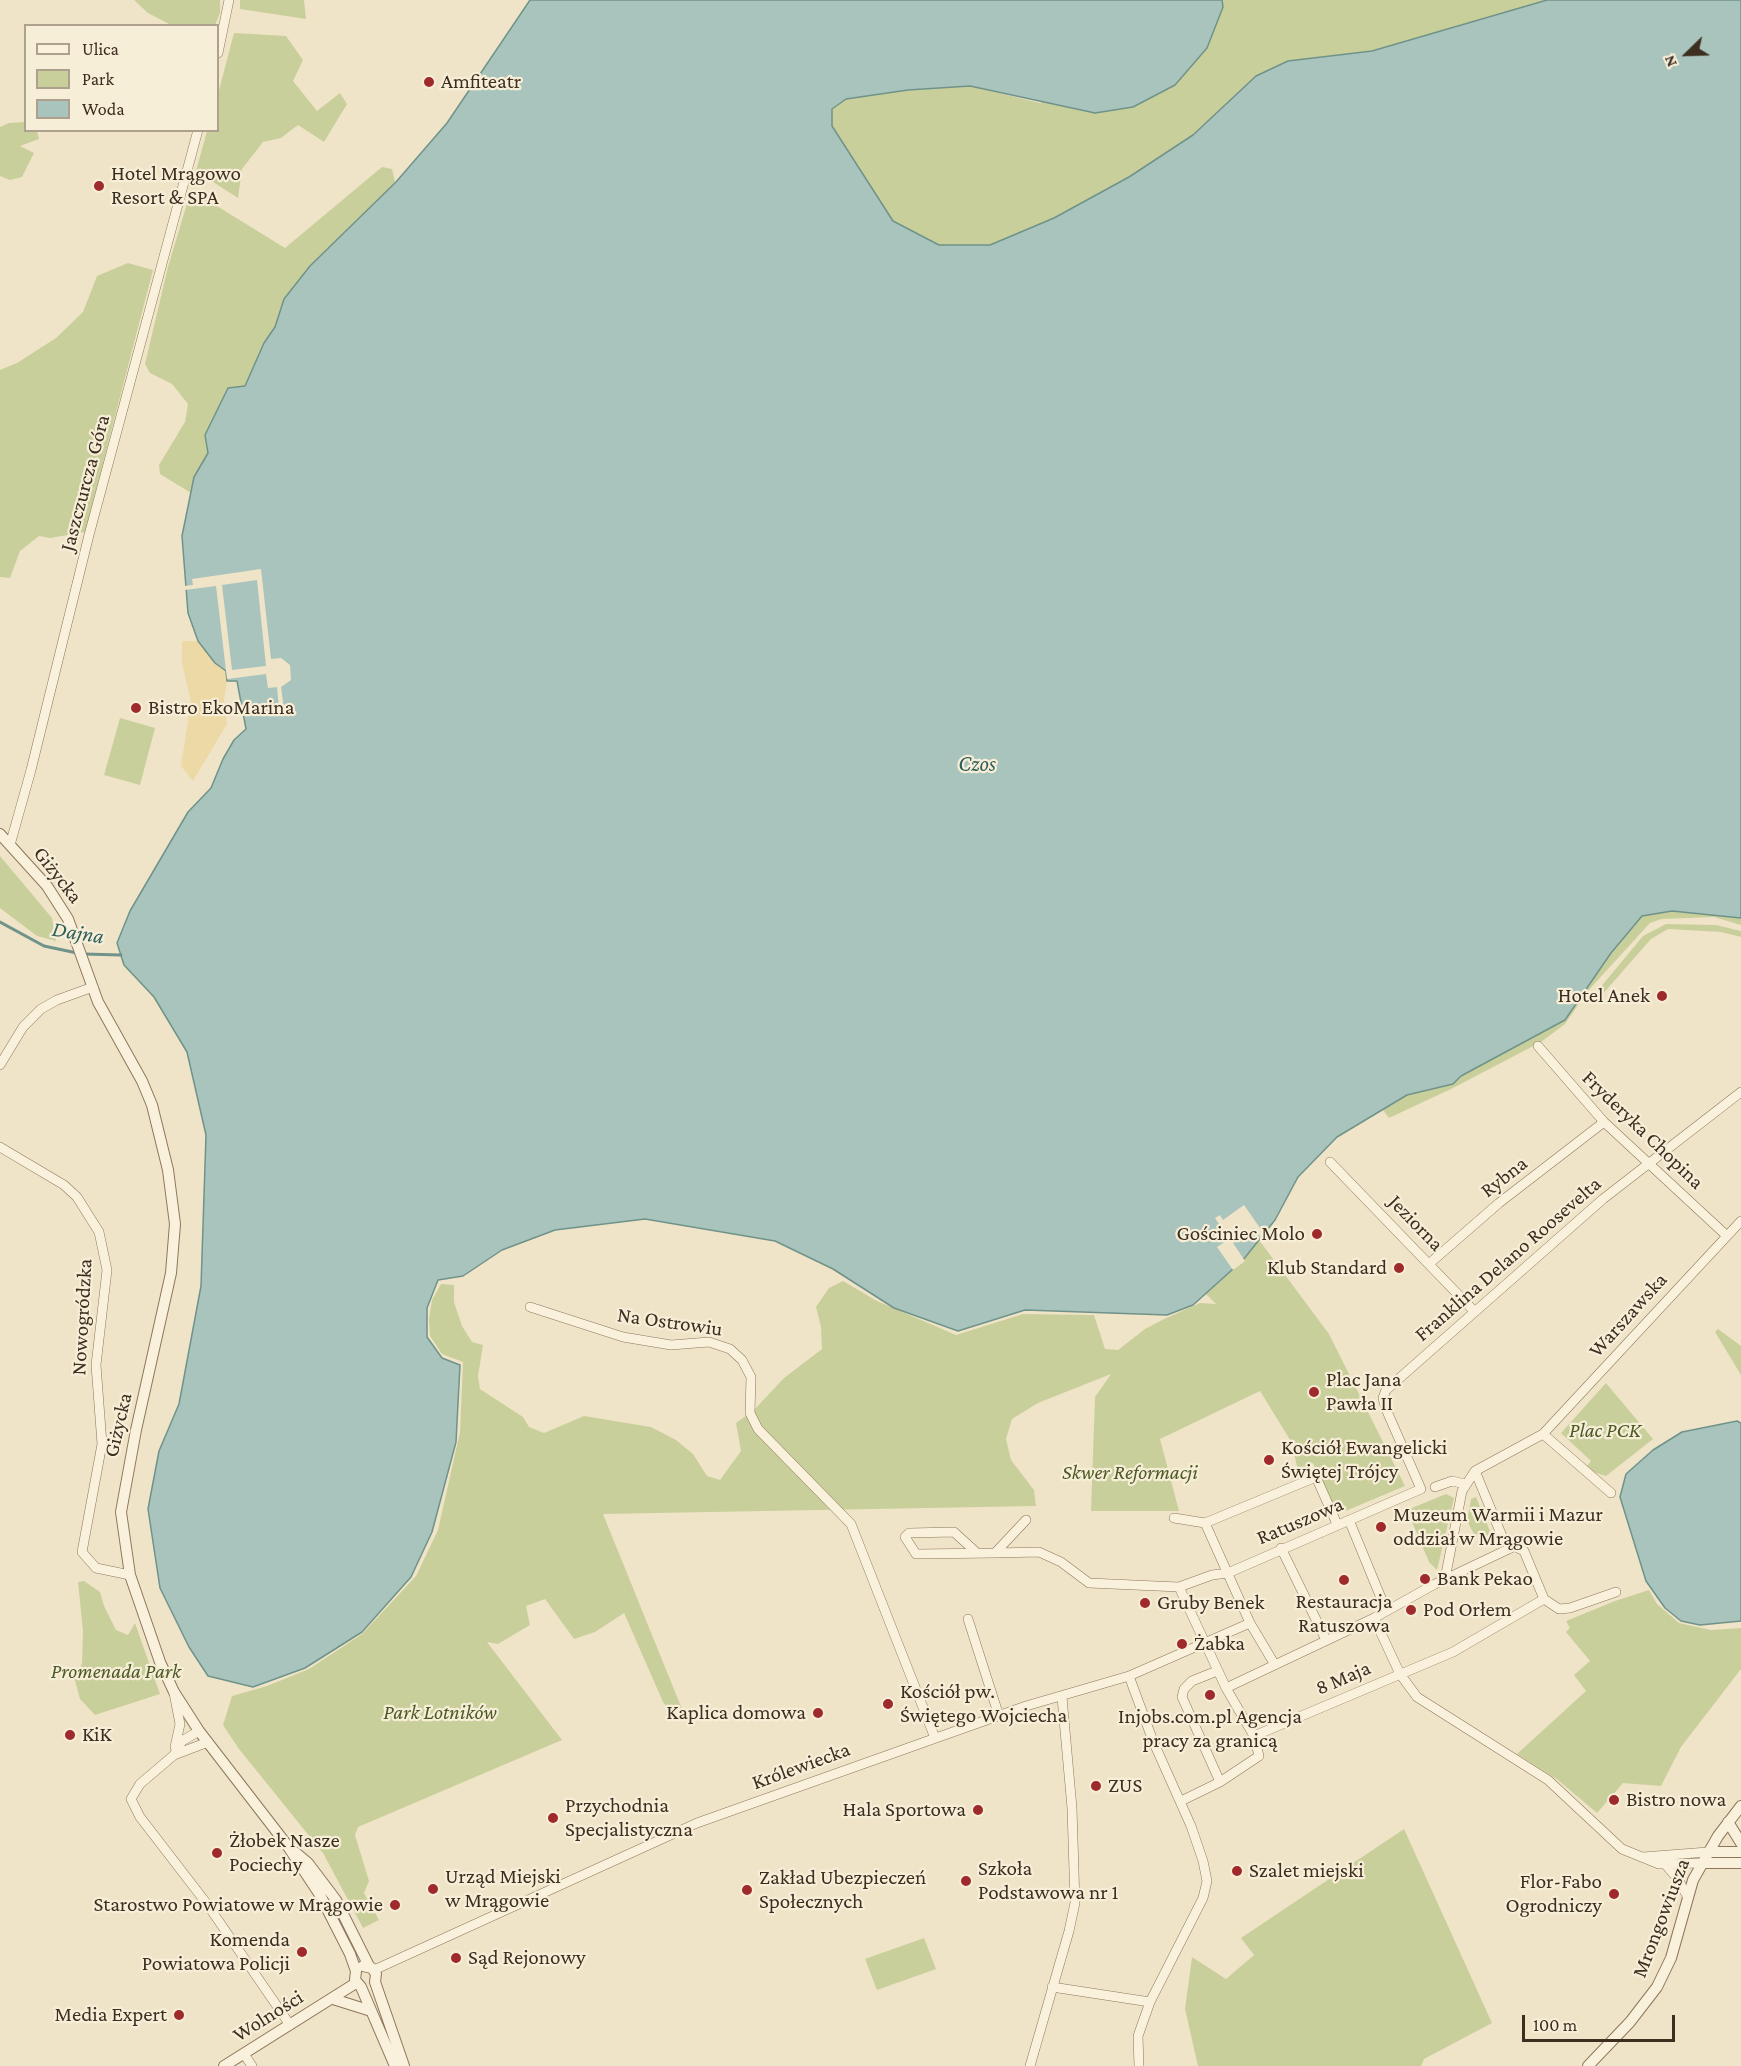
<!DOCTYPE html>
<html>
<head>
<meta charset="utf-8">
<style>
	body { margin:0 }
	#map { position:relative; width:1741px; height:2066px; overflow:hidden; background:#f0e4c8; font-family:"Crimson Pro",serif }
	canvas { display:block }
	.legend { position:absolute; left:24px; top:24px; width:195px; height:108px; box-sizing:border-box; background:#f7eed8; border:2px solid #ada18e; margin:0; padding:8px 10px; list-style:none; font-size:18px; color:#3d2e20 }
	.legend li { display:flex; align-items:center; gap:12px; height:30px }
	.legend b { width:30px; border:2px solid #ada18e }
	.north { position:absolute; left:1657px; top:24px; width:60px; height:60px; -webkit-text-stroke:4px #f7eed8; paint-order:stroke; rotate:247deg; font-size:16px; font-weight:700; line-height:24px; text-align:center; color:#3d2e20 }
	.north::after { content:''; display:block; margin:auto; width:21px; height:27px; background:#3d2e20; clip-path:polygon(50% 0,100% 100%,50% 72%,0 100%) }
	.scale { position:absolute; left:1522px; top:2015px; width:153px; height:27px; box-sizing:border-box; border:3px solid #3d2e20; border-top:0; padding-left:8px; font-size:18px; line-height:21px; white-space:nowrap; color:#3d2e20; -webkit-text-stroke:4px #f7eed8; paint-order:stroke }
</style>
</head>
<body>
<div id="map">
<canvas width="1741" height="2066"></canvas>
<ul class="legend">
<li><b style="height:8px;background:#faf1dc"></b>Ulica</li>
<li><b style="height:16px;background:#c9cf9b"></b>Park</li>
<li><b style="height:16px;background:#a9c4bc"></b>Woda</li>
</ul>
<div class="north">N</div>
<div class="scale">100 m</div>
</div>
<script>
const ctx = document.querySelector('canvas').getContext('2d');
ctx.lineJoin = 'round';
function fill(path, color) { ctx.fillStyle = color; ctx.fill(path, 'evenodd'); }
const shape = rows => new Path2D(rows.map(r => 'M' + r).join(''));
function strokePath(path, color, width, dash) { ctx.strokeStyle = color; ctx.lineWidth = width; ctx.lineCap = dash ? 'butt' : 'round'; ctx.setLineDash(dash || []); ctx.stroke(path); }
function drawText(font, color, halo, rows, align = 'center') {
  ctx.font = font + ' "Crimson Pro",serif'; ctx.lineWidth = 4.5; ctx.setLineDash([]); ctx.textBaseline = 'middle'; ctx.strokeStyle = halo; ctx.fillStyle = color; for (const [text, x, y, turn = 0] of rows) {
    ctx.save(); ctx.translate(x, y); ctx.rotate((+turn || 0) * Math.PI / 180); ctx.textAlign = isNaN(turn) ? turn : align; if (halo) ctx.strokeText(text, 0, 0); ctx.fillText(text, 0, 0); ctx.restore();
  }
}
fill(shape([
	[134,0,220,0,220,13,215,25,171,25,148,13],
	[240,0,304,0,306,19,240,9],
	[1222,0,1547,0,1372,51,1288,61,1256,76,1193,135,1129,177,1054,218,990,245,939,245,893,221,832,126,832,110,845,99,908,90,970,86,1040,103,1223,8],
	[234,33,286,36,303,60,293,81,317,111,340,93,347,104,324,142,298,125,281,138,263,142,242,169,238,198,196,171,207,131,218,130,218,94],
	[25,122,26,130,37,131,39,139,20,146,34,153,22,177,10,180,0,176,0,127,9,123],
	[382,167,392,169,395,182,284,299,275,327,264,343,245,386,205,435,208,453,194,477,191,493,160,474,159,465,185,422,188,404,172,384,150,373,145,364,168,267,191,190,285,248],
	[128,263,153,270,85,532,50,538,39,536,20,551,10,578,0,577,0,370,17,363,56,338,83,312,97,276],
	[120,718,155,728,140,785,104,775],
	[0,856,52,918,56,941,37,936,0,908],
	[1672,911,1741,918,1741,925,1714,917,1662,919,1650,923,1587,992,1565,1024,1541,1042,1453,1088,1389,1118,1383,1110,1407,1095,1453,1084,1461,1076,1565,1020,1611,953,1642,916],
	[1666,924,1716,925,1741,931,1741,937,1721,932,1668,929,1651,939,1594,1004,1589,1001,1643,936],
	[1259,1240,1329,1334,1405,1486,1336,1515,1313,1463,1298,1471,1292,1443,1260,1391,1160,1439,1179,1511,1091,1511,1095,1397,1111,1374,1038,1403,1012,1419,1006,1439,1011,1460,1034,1490,1036,1506,603,1514,682,1709,670,1712,663,1702,624,1613,595,1632,574,1639,545,1599,526,1606,530,1625,498,1644,487,1642,562,1740,358,1827,355,1835,369,1881,364,1893,379,1920,363,1928,323,1853,239,1749,223,1725,232,1696,267,1686,309,1669,362,1634,416,1576,438,1530,460,1432,463,1362,442,1354,430,1336,429,1319,432,1300,441,1284,454,1285,454,1302,462,1326,472,1342,483,1345,478,1376,480,1389,523,1417,529,1427,544,1433,584,1416,651,1427,676,1440,693,1454,707,1476,720,1480,741,1451,736,1423,754,1410,784,1378,822,1349,821,1327,816,1307,829,1288,843,1281,877,1301,956,1335,1023,1314,1094,1315,1105,1349,1118,1350,1145,1329,1164,1319,1200,1303,1216,1304,1205,1293,1243,1260],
	[1718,1329,1741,1346,1741,1375,1715,1332],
	[1606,1383,1653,1439,1606,1476,1593,1472,1587,1466,1591,1461,1561,1433],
	[1446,1494,1454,1498,1437,1570,1429,1562,1407,1510],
	[1476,1497,1494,1541,1474,1534,1467,1521,1471,1499],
	[84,1581,100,1592,104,1606,116,1630,128,1635,135,1623,160,1694,95,1715,80,1699,73,1673,79,1671,82,1663,83,1632,78,1582],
	[1649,1590,1657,1604,1679,1623,1711,1630,1741,1628,1741,1669,1681,1747,1661,1786,1623,1783,1597,1813,1558,1780,1517,1754,1586,1691,1574,1675,1590,1661,1566,1632,1570,1628,1566,1621,1615,1601],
	[1404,1829,1492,2023,1424,2059,1421,2066,1198,2066,1185,2009,1192,1957,1226,1979,1254,1955,1241,1938],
	[924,1938,936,1969,877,1990,865,1959]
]), '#c9cf9b');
fill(shape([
	[182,641,198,641,215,663,226,671,227,681,224,700,227,724,193,781,181,766,191,702,182,663]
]), '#ecd9a5');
const water = shape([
	[530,0,1222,0,1223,7,1207,48,1175,85,1133,107,1095,113,970,86,908,90,846,99,832,109,832,126,893,221,939,245,990,245,1054,218,1129,177,1193,135,1256,76,1288,61,1372,51,1547,0,1741,0,1741,918,1672,911,1642,916,1611,953,1565,1020,1461,1076,1453,1084,1407,1095,1337,1137,1298,1177,1275,1220,1243,1260,1193,1305,1167,1315,1025,1310,958,1331,894,1308,833,1269,775,1241,645,1219,555,1230,502,1250,463,1276,438,1280,427,1308,427,1337,442,1358,460,1365,456,1442,432,1532,411,1577,362,1632,305,1668,253,1687,208,1676,189,1647,160,1588,148,1509,159,1451,179,1404,201,1286,206,1135,187,1052,154,997,124,965,117,943,130,911,188,812,211,788,223,759,234,740,246,729,237,681,227,681,226,671,215,663,198,641,188,613,182,536,194,477,208,453,205,435,228,388,245,386,264,343,275,327,284,299,310,266,396,182,447,123,530,0],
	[1737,1421,1741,1423,1741,1621,1700,1625,1681,1621,1665,1608,1646,1581,1620,1497,1626,1474,1653,1450,1682,1432,1737,1421]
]);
fill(water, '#a9c4bc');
strokePath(water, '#6f938a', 1.5);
fill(shape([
	[261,569,271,659,281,658,290,665,291,680,281,687,284,709,279,709,277,687,268,688,266,674,227,679,216,586,185,590,184,586,193,585,192,579],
	[257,580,266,666,232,670,222,585],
	[1244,1205,1267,1238,1263,1241,1254,1228,1233,1243,1245,1261,1233,1270,1217,1247,1229,1239,1215,1218,1220,1215,1223,1220]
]), '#f0e4c8');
strokePath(shape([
	[0,922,44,946,77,953],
	[84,954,121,955]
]), '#6f938a', 3);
const minor = shape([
	[218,53,229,0],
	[10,845,31,770,89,535,198,130],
	[1538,1046,1604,1122,1727,1236],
	[0,1065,23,1027,41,1009,57,1000,93,987],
	[0,1147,64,1185,77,1197,99,1232,107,1270,96,1365,102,1444,82,1552,96,1568,130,1575],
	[1330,1162,1474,1311],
	[1430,1263,1499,1203,1604,1122],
	[530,1307,623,1337,671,1345,709,1342,730,1349,742,1360,751,1377,750,1413,758,1429,851,1524,935,1738],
	[1543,1434,1611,1493],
	[1475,1471,1504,1541,1524,1551,1544,1599],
	[1435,1487,1452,1481,1465,1484],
	[1174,1518,1205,1523],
	[1349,1520,1386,1610],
	[1205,1523,1316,1477,1337,1524],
	[1205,1523,1250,1623,1275,1665],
	[1281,1548,1326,1640],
	[977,1553,954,1532,909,1533,905,1537,916,1554,995,1553,1039,1552,1061,1562,1089,1583,1179,1587,1212,1575,1228,1573,1421,1489,1386,1409,1383,1398,1386,1390,1603,1199,1741,1092],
	[995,1553,1026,1520],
	[1445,1579,1462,1491,1475,1471,1543,1434,1741,1221],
	[1179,1587,1226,1688,1374,1618,1435,1584,1515,1546],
	[1544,1599,1559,1609,1570,1608,1616,1592],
	[1374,1618,1400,1674,1417,1697,1548,1780,1622,1849,1659,1864,1702,1863],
	[968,1619,999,1716],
	[1217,1671,1192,1681,1184,1689,1182,1697,1220,1782],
	[1129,1676,1153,1741,1191,1826,1203,1861,1207,1881,1203,1898,1150,2002,1138,2036,1139,2066],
	[174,1693,180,1724,175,1747],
	[199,1731,182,1741,174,1755,140,1784,131,1799,140,1817,207,1904,290,2025],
	[1254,1736,1453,1652,1544,1599],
	[174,1755,208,1742],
	[1181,1801,1220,1782,1259,1756,1254,1736,1226,1688],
	[1643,1857,1708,1852],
	[1665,1864,1678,1879,1687,1896],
	[374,1970,697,1823,1026,1706,1129,1676,1250,1623],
	[1052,1987,1150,2002],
	[244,2054,252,2066],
	[1030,2066,1069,1931,1075,1903,1072,1808,1062,1697]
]);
const tertiary = shape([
	[0,834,47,886,68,919,98,1002,142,1081,152,1105,168,1170,175,1224,171,1273,136,1430,121,1512,130,1575,160,1662,174,1692,199,1731,287,1845,320,1895,350,1954,356,1971,355,1980,361,1987,395,2066],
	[1728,1822,1741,1843],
	[295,1852,308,1863,336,1900,369,1966],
	[1708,1852,1741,1852],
	[1702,1863,1741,1863],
	[363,1966,372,1968,376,1974,375,1982,404,2066],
	[333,1999,368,2010],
	[224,2066,356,1983],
	[1588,2066,1630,2022,1657,1987,1671,1958,1693,1880,1718,1836,1741,1806]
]);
strokePath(minor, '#8d765c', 10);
strokePath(tertiary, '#8d765c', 12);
strokePath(minor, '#faf1dc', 9);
strokePath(tertiary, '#faf1dc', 10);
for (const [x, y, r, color] of [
	[429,82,6,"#9e2a2b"],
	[99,186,6,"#9e2a2b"],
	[136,708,6,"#9e2a2b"],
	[1662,996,6,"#9e2a2b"],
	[1317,1234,6,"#9e2a2b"],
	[1399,1268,6,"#9e2a2b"],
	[1314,1392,6,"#9e2a2b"],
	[1269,1460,6,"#9e2a2b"],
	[1381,1527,6,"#9e2a2b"],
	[1425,1579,6,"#9e2a2b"],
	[1344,1580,6,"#9e2a2b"],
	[1145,1603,6,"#9e2a2b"],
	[1411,1610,6,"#9e2a2b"],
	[1182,1644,6,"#9e2a2b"],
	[1210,1695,6,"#9e2a2b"],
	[888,1704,6,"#9e2a2b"],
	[818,1713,6,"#9e2a2b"],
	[70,1735,6,"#9e2a2b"],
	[1096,1786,6,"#9e2a2b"],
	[1614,1800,6,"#9e2a2b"],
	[978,1810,6,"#9e2a2b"],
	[553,1818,6,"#9e2a2b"],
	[217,1853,6,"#9e2a2b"],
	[1237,1871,6,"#9e2a2b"],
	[966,1881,6,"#9e2a2b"],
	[433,1889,6,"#9e2a2b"],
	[747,1890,6,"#9e2a2b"],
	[1614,1894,6,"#9e2a2b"],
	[395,1905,6,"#9e2a2b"],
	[302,1952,6,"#9e2a2b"],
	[456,1958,6,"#9e2a2b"],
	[179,2015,6,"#9e2a2b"]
]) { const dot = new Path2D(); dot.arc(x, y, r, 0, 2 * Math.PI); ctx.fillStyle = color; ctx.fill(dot); strokePath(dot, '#f7eed8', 2); }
drawText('21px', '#3d2e20', '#f7eed8', [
	["Amfiteatr",441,82],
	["Hotel Mrągowo",111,174],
	["Resort & SPA",111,198],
	["Bistro EkoMarina",148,708],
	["Hotel Anek",1650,996,"right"],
	["Gościniec Molo",1305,1234,"right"],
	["Klub Standard",1387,1268,"right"],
	["Plac Jana",1326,1380],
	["Pawła II",1326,1404],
	["Kościół Ewangelicki",1281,1448],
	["Świętej Trójcy",1281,1472],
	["Muzeum Warmii i Mazur",1393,1515],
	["oddział w Mrągowie",1393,1539],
	["Bank Pekao",1437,1579],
	["Restauracja",1344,1602,"center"],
	["Ratuszowa",1344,1626,"center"],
	["Gruby Benek",1157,1603],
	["Pod Orłem",1423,1610],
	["Żabka",1194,1644],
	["Kościół pw.",900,1692],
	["Świętego Wojciecha",900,1716],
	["Kaplica domowa",806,1713,"right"],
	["Injobs.com.pl Agencja",1210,1717,"center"],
	["pracy za granicą",1210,1741,"center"],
	["KiK",82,1735],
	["ZUS",1108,1786],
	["Bistro nowa",1626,1800],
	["Przychodnia",565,1806],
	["Specjalistyczna",565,1830],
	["Hala Sportowa",966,1810,"right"],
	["Żłobek Nasze",229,1841],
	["Pociechy",229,1865],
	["Szkoła",978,1869],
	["Podstawowa nr 1",978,1893],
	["Szalet miejski",1249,1871],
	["Urząd Miejski",445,1877],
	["w Mrągowie",445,1901],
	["Zakład Ubezpieczeń",759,1878],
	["Społecznych",759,1902],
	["Flor-Fabo",1602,1882,"right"],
	["Ogrodniczy",1602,1906,"right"],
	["Starostwo Powiatowe w Mrągowie",383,1905,"right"],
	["Komenda",290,1940,"right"],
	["Powiatowa Policji",290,1964,"right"],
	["Sąd Rejonowy",468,1958],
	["Media Expert",167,2015,"right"]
], 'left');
drawText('21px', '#3d2e20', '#f7eed8', [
	["Jaszczurcza Góra",85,483,-75],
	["Giżycka",58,875,52],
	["Fryderyka Chopina",1643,1130,44],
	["Rybna",1504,1177,-38],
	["Jeziorna",1416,1223,46],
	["Franklina Delano Roosevelta",1508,1259,-41],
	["Warszawska",1628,1315,-48],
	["Nowogródzka",82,1317,-87],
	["Na Ostrowiu",670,1322,8],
	["Giżycka",118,1425,-77],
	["Ratuszowa",1300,1521,-23],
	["8 Maja",1343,1678,-23],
	["Królewiecka",801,1766,-20],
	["Mrongowiusza",1661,1918,-69],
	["Wolności",268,2016,-32]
]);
drawText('italic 21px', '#4d5a26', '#f7eed8', [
	["Plac PCK",1605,1431],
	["Skwer Reformacji",1130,1473],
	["Promenada Park",116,1672],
	["Park Lotników",440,1713]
]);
drawText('italic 22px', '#2f5d5a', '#f7eed8', [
	["Czos",977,764],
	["Dajna",78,933,9]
]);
</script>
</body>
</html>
